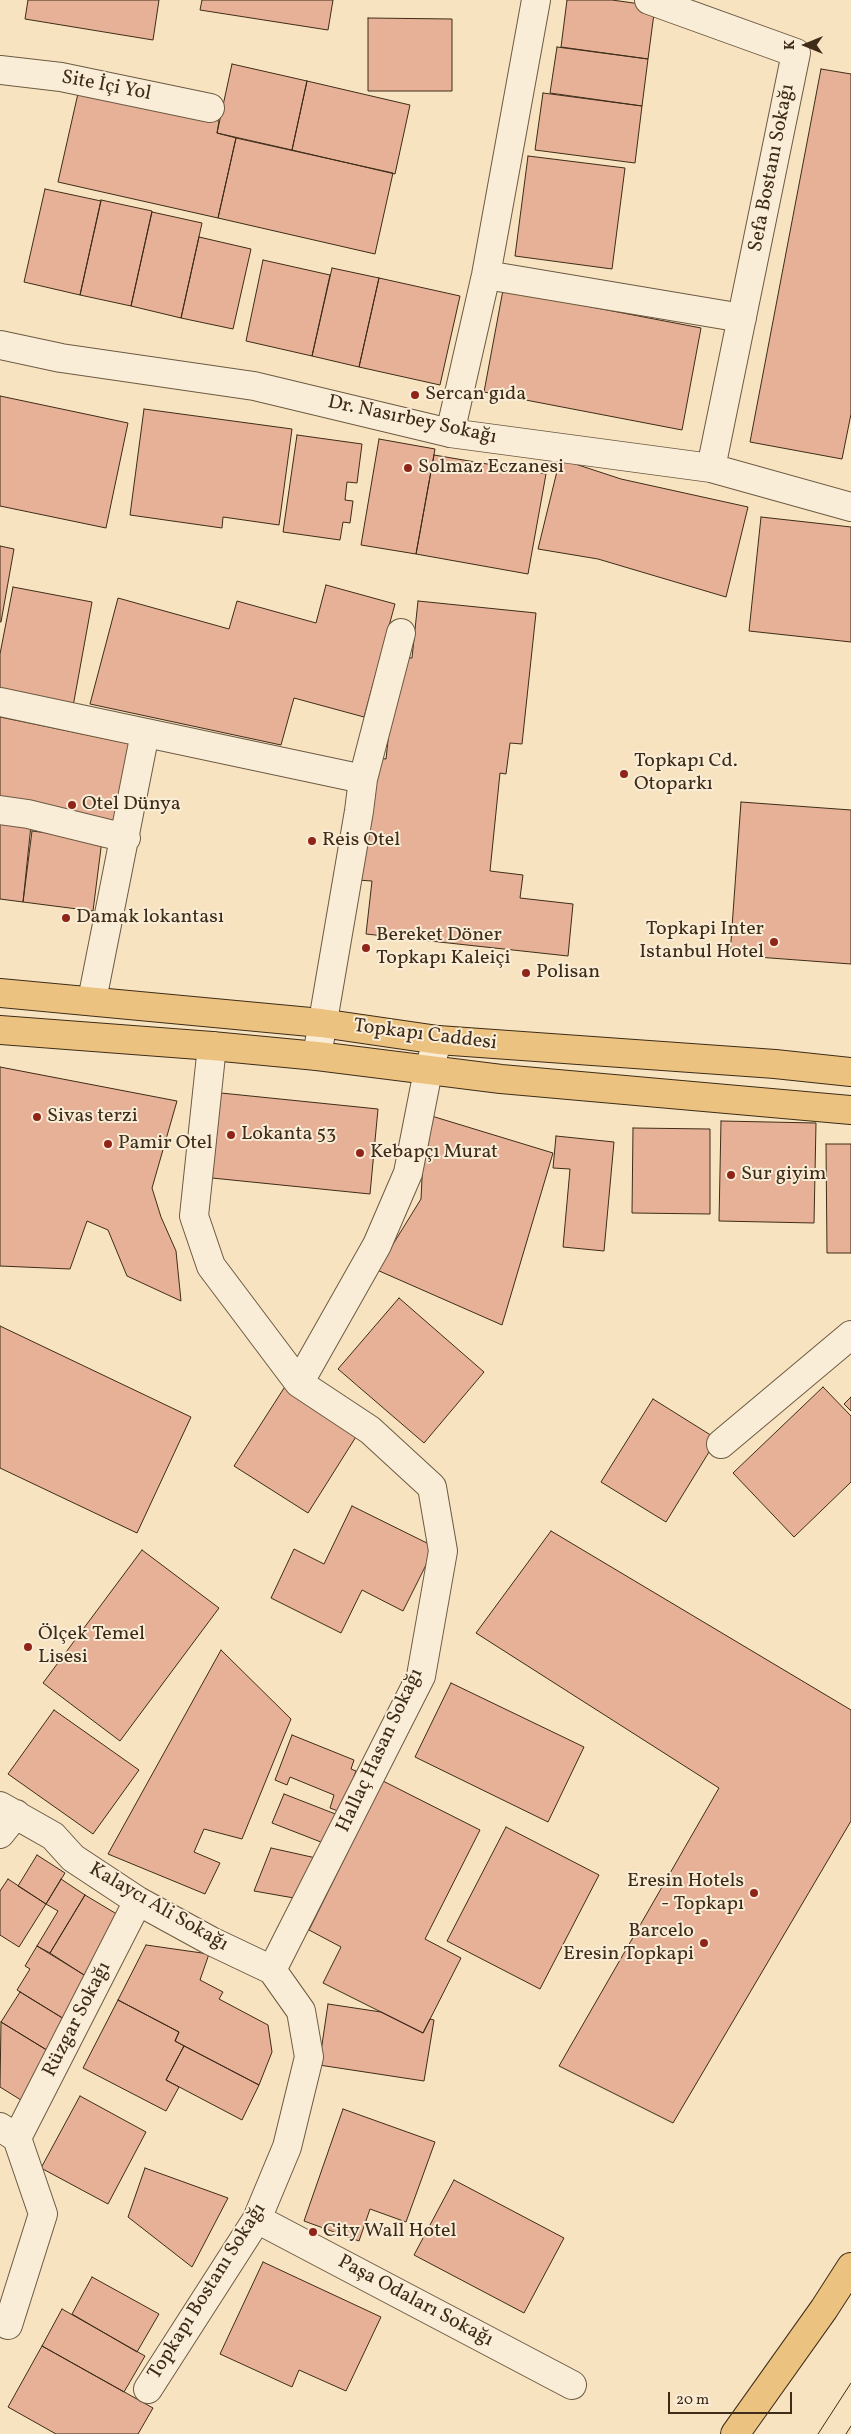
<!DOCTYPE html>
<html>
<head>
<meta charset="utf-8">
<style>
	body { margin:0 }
	#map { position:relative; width:851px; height:2434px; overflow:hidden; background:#f8e3c1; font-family:Vollkorn,serif }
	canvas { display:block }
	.north { position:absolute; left:781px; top:20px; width:50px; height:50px; -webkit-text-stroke:4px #faedd7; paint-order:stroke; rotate:270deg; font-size:14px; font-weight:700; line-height:20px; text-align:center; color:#3e2c18 }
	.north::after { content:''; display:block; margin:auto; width:18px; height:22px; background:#3e2c18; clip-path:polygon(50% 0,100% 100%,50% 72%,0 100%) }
	.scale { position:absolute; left:668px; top:2392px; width:124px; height:22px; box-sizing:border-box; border:2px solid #3e2c18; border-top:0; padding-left:6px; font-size:15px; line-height:18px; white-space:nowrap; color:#3e2c18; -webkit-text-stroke:4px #faedd7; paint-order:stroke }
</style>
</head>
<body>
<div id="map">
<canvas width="851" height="2434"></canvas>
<div class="north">K</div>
<div class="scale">20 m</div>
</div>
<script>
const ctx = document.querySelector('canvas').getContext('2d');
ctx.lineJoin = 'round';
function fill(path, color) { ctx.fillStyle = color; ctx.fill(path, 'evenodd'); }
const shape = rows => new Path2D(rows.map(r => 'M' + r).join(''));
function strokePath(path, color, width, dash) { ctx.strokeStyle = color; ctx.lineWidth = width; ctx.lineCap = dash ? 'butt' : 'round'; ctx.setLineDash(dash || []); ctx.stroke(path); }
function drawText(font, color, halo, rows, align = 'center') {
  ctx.font = font + ' Vollkorn,serif'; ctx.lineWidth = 4; ctx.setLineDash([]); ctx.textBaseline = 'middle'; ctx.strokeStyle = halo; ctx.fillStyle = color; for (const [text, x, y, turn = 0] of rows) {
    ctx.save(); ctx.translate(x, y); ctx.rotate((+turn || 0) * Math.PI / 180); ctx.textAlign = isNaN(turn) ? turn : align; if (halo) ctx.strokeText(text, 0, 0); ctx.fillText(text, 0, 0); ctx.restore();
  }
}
const building = shape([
	[28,0,159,0,153,40,25,19,28,0],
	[202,0,333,0,328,30,200,10,202,0],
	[567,0,612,0,655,6,648,59,561,47,567,0],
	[368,18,452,19,452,91,368,91,368,18],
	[557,47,648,59,642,106,550,93,557,47],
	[232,64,307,81,292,150,217,133,232,64],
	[821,69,851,74,851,414,842,459,750,442,821,69],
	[307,81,410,105,395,174,292,150,307,81],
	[79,89,219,121,217,133,236,138,218,218,58,182,79,89],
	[543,93,642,106,635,163,535,150,543,93],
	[236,138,393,173,375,254,218,218,236,138],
	[528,156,625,168,612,269,515,256,528,156],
	[45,189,101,201,80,295,24,282,45,189],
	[101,200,152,211,131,306,80,295,101,200],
	[152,212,202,223,181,318,131,306,152,212],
	[199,237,251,249,233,329,181,318,199,237],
	[263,260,330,275,312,356,246,341,263,260],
	[332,268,379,278,359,367,312,356,332,268],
	[379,278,460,296,440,385,359,367,379,278],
	[503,290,701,328,682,430,484,392,503,290],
	[0,396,128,423,106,528,0,506,0,396],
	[144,409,292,429,279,525,223,517,222,528,130,515,144,409],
	[297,435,362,444,357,483,347,482,345,500,353,501,350,523,343,522,340,540,283,532,297,435],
	[379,439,435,449,416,554,361,545,379,439],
	[434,455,546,474,528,574,416,554,434,455],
	[560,459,621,479,748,507,726,597,598,559,538,549,560,459],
	[761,517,851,527,851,642,749,631,761,517],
	[0,546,14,549,1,622,0,622,0,546],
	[326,585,395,604,364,717,294,698,281,745,90,704,118,598,229,629,237,601,316,623,326,585],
	[13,587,92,602,72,712,0,699,0,654,13,587],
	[418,601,536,613,522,744,510,743,506,774,500,773,490,871,523,875,520,898,573,904,568,956,366,934,372,881,357,880,370,757,386,759,397,657,412,658,418,601],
	[0,717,131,744,115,822,0,799,0,717],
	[741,802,851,810,851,964,730,955,741,802],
	[0,821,31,825,23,902,0,899,0,821],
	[32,831,102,840,93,911,23,902,32,831],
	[0,1067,177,1101,152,1188,161,1217,176,1251,181,1301,127,1276,108,1230,87,1221,70,1269,0,1266,0,1067],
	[221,1093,378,1109,370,1194,212,1178,221,1093],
	[425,1114,553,1153,502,1325,377,1270,421,1199,425,1114],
	[721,1121,816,1123,814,1223,719,1221,721,1121],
	[633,1128,710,1129,710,1214,632,1213,633,1128],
	[556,1136,614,1142,604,1251,563,1247,570,1169,553,1168,556,1136],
	[826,1144,851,1144,851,1253,827,1253,826,1144],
	[399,1298,484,1372,424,1443,338,1369,399,1298],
	[0,1326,191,1417,137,1533,0,1468,0,1326],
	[286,1385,359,1432,308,1513,234,1466,286,1385],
	[823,1387,851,1416,851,1482,794,1537,733,1473,823,1387],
	[851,1397,851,1411,844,1404,851,1397],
	[653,1399,717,1439,666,1522,601,1482,653,1399],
	[352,1506,435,1547,403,1611,362,1590,341,1633,271,1598,294,1549,324,1564,352,1506],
	[551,1531,851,1710,851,1821,673,2123,559,2066,719,1788,476,1633,551,1531],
	[142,1550,219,1608,120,1741,43,1683,142,1550],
	[221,1650,291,1719,242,1839,204,1829,194,1852,220,1863,205,1894,108,1854,221,1650],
	[451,1683,584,1747,548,1822,415,1757,451,1683],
	[54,1710,139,1770,93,1834,8,1774,54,1710],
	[292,1735,354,1760,351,1769,356,1771,348,1792,346,1814,330,1808,334,1795,290,1777,287,1785,275,1780,292,1735],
	[383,1781,480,1830,425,1939,461,1958,423,2033,323,1983,341,1947,309,1930,383,1781],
	[284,1794,338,1815,326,1844,272,1823,284,1794],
	[506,1827,599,1875,540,1989,447,1941,506,1827],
	[271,1848,316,1858,294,1898,254,1891,271,1848],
	[37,1855,65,1873,46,1904,18,1886,37,1855],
	[8,1879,46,1904,19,1947,0,1935,0,1891,8,1879],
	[61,1879,85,1895,50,1953,37,1946,58,1911,46,1904,61,1879],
	[85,1895,120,1916,84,1975,50,1953,85,1895],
	[146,1945,209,1954,200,1980,223,1992,219,1999,268,2025,272,2052,259,2085,175,2041,179,2032,118,2000,146,1945],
	[37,1946,94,1981,69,2022,17,1990,30,1969,25,1966,37,1946],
	[20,1992,69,2022,50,2052,1,2022,20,1992],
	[118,2000,179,2032,175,2041,184,2046,166,2080,179,2087,166,2111,83,2068,118,2000],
	[328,2004,381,2012,423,2033,430,2019,434,2020,424,2081,319,2065,328,2004],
	[1,2022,50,2052,21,2100,0,2087,1,2022],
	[184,2046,259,2085,242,2120,166,2080,184,2046],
	[80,2096,146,2132,108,2204,41,2168,80,2096],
	[343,2109,435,2142,406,2222,370,2209,359,2241,304,2221,343,2109],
	[145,2168,228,2198,192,2267,128,2217,145,2168],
	[454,2180,564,2238,524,2313,414,2255,454,2180],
	[263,2262,381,2317,346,2391,299,2370,292,2387,220,2354,263,2262],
	[92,2277,159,2314,137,2352,72,2314,92,2277],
	[62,2309,145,2356,124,2392,42,2346,62,2309],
	[42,2346,153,2408,138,2434,56,2434,8,2407,42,2346]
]);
fill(building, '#e6b196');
strokePath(building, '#3e2c18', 1);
const minor = shape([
	[649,0,796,53,711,468],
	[0,70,61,77,210,108],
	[486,275,742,318],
	[0,345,61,358,254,386,450,433,711,468,851,507],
	[450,433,486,275,536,0],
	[0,702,363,779],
	[0,810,28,814,126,838],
	[92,1000,145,733],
	[212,1046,194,1216,211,1266,299,1383,370,1430,432,1487,443,1551,421,1676,272,1970],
	[317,1056,359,811,363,779,401,633],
	[299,1383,377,1245,408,1173,428,1071,438,1040],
	[721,1444,851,1335],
	[0,1806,53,1836,73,1858,138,1901,211,1941,272,1970],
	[0,1834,16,1814],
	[0,2127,17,2138,43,2214,8,2325],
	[17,2138,138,1901],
	[257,2219,572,2385],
	[148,2389,257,2219,287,2147,309,2057,301,2011,272,1970]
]);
const major = shape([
	[0,993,321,1023,438,1040,775,1064,851,1072],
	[0,1030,212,1046,317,1056,501,1079,851,1110],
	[735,2434,824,2309,851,2267]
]);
strokePath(minor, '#6c5a42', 30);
strokePath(major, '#3e2c18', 30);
strokePath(minor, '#faedd7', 28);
strokePath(major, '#ecc280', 28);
strokePath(shape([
	[818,2434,851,2383],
	[846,2434,851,2426]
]), '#3e2c18', 1);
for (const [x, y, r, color] of [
	[415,395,5,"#8f2418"],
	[408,468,5,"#8f2418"],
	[624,774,5,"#8f2418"],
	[72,805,5,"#8f2418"],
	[312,841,5,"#8f2418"],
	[66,918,5,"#8f2418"],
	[774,942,5,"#8f2418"],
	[366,948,5,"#8f2418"],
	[526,973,5,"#8f2418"],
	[37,1117,5,"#8f2418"],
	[231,1135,5,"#8f2418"],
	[108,1144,5,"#8f2418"],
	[360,1153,5,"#8f2418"],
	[731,1175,5,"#8f2418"],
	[28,1647,5,"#8f2418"],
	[754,1893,5,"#8f2418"],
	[704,1943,5,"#8f2418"],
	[313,2232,5,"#8f2418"]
]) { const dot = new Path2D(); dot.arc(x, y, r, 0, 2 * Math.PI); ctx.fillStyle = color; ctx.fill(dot); strokePath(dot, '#faedd7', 2); }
drawText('20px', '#3e2c18', '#faedd7', [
	["Site İçi Yol",106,87,11],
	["Sefa Bostanı Sokağı",773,168,-79],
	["Dr. Nasırbey Sokağı",412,421,12],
	["Topkapı Caddesi",425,1036,7],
	["Hallaç Hasan Sokağı",381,1751,-65],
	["Kalaycı Ali Sokağı",158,1908,30],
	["Rüzgar Sokağı",78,2020,-63],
	["Topkapı Bostanı Sokağı",208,2292,-58],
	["Paşa Odaları Sokağı",415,2302,28]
]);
drawText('20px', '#3e2c18', '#faedd7', [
	["Sercan gıda",425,395],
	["Solmaz Eczanesi",418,468],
	["Topkapı Cd.",634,762],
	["Otoparkı",634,785],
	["Otel Dünya",82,805],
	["Reis Otel",322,841],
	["Damak lokantası",76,918],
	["Topkapi Inter",764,930,"right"],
	["Istanbul Hotel",764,953,"right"],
	["Bereket Döner",376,936],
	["Topkapı Kaleiçi",376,959],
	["Polisan",536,973],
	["Sivas terzi",47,1117],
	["Lokanta 53",241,1135],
	["Pamir Otel",118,1144],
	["Kebapçı Murat",370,1153],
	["Sur giyim",741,1175],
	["Ölçek Temel",38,1635],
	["Lisesi",38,1658],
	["Eresin Hotels",744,1882,"right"],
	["- Topkapı",744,1905,"right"],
	["Barcelo",694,1932,"right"],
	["Eresin Topkapi",694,1955,"right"],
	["City Wall Hotel",323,2232]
], 'left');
</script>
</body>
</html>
